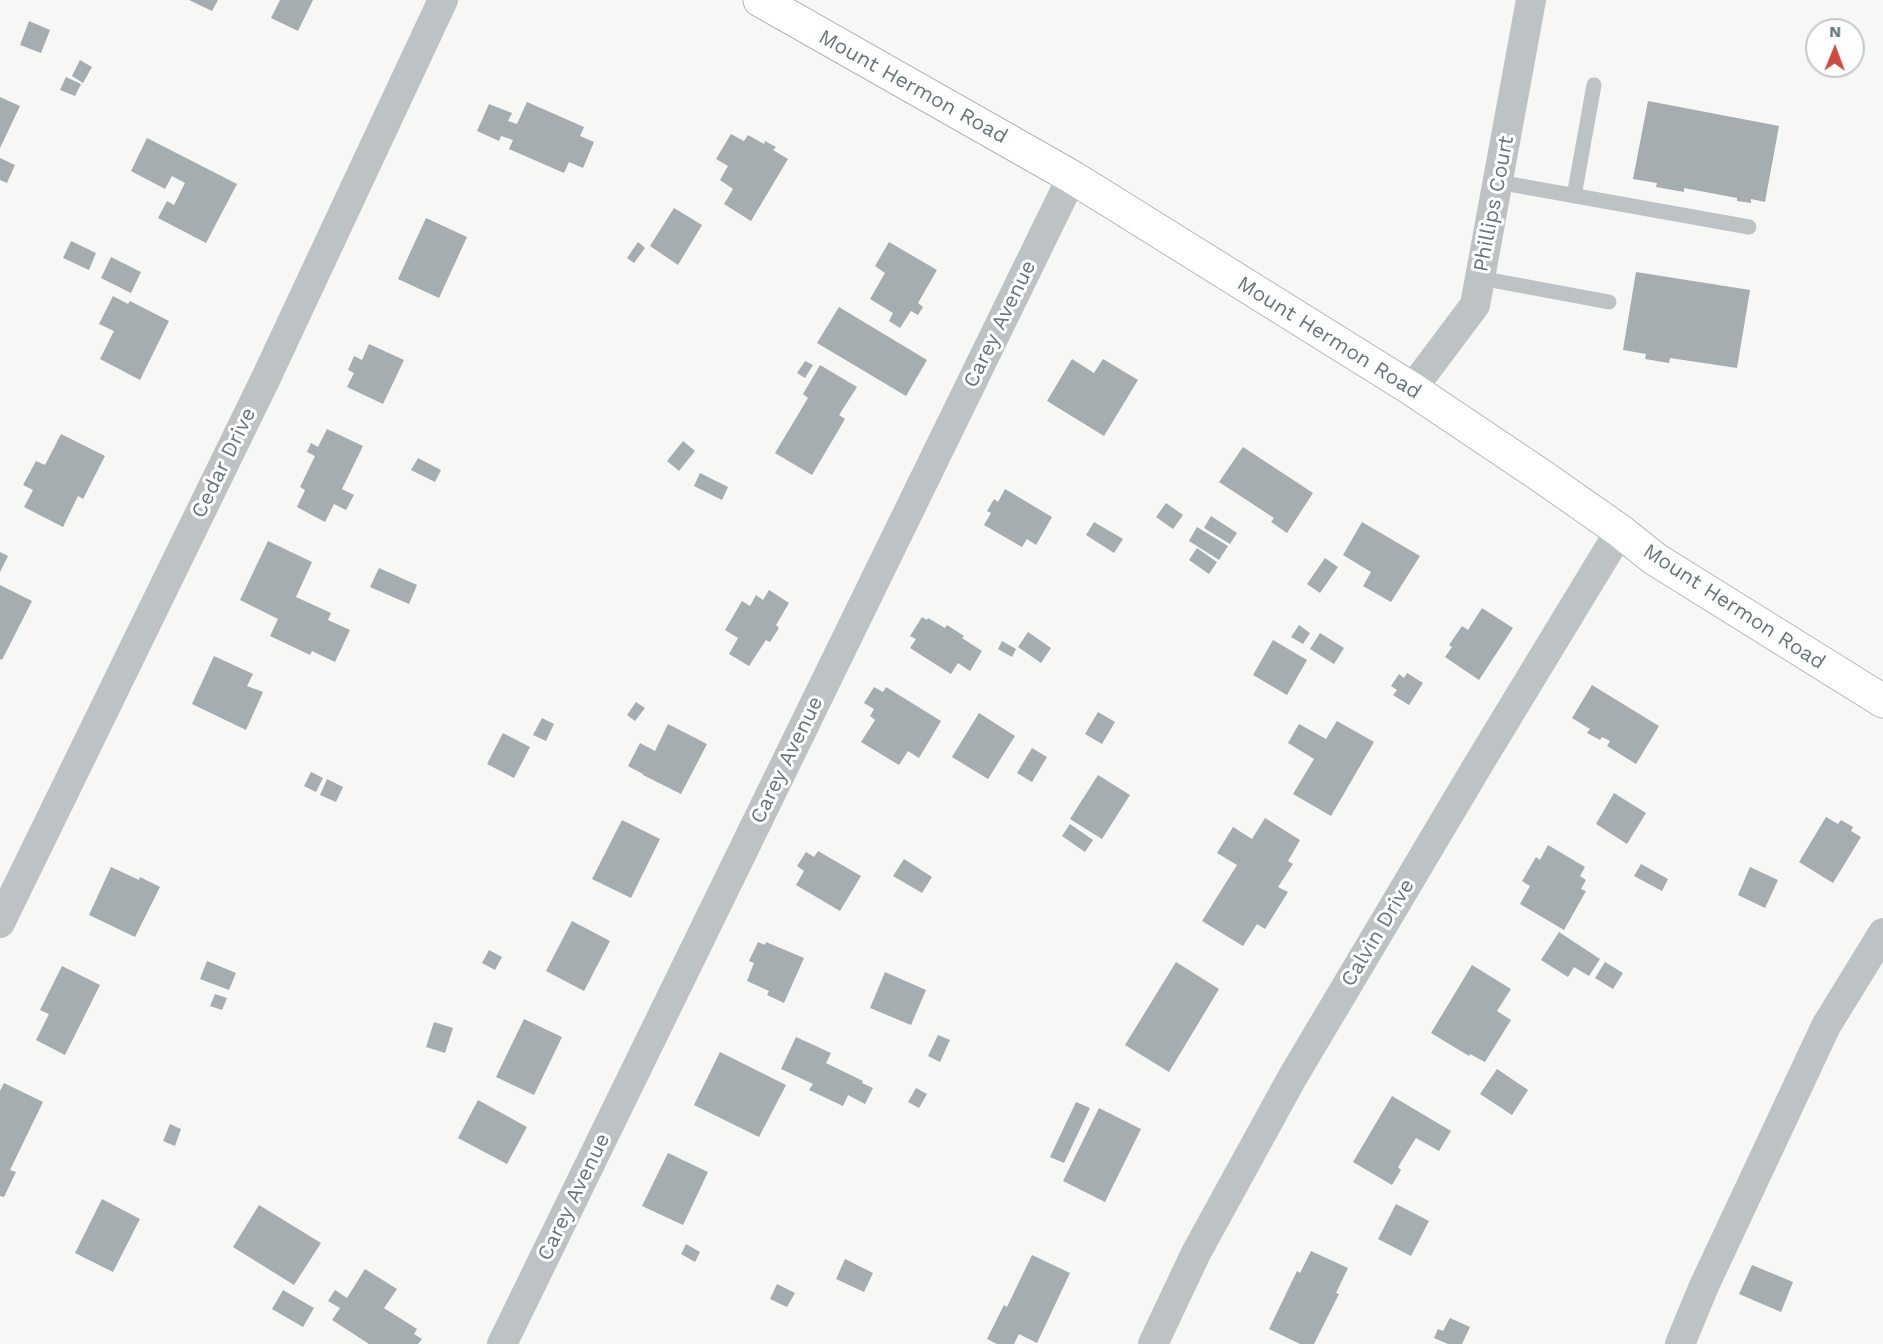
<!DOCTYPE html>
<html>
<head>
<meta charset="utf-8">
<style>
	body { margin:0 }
	#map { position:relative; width:1883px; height:1344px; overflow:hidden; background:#f7f7f5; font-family:"Work Sans",sans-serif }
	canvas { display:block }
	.north { position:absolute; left:1805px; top:18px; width:60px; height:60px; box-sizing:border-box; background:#fff; border:2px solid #c2c8ca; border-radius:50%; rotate:1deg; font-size:16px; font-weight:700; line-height:24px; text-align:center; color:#66767b }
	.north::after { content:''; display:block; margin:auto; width:21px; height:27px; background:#cc4b3f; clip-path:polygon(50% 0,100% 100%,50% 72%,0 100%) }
</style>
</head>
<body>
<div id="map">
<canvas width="1883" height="1344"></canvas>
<div class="north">N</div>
</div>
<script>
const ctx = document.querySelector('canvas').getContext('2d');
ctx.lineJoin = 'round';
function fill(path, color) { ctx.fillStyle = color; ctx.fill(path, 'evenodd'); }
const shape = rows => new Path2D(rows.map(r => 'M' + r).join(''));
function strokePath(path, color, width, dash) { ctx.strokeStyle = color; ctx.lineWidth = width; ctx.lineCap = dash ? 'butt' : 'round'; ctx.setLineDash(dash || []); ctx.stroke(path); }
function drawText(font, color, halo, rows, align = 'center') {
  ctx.font = font + ' "Work Sans",sans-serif'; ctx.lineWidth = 6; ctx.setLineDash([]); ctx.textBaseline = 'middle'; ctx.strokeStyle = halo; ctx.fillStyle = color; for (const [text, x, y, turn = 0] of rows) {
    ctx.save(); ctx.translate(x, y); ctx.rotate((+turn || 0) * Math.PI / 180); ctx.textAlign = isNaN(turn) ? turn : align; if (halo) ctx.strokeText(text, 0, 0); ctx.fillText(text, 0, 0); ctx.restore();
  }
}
fill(shape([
	[189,0,218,0,212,11],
	[280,0,313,0,298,31,271,18],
	[29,21,50,30,41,53,20,45],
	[80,60,92,67,83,83,72,76],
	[66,77,81,84,75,96,60,90],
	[0,97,20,106,0,148],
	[1648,101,1779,126,1765,202,1751,199,1751,203,1737,201,1737,198,1684,188,1684,192,1656,187,1657,183,1633,179],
	[527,102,584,127,580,136,594,142,583,168,569,162,564,173,509,149,513,140,501,136,499,141,477,131,489,104,512,113,508,121,517,124],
	[731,134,744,141,748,135,764,144,765,141,776,147,773,150,788,159,751,221,724,204,733,189,720,180,728,166,716,159],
	[147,138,237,184,206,243,158,218,167,201,174,205,185,183,172,176,165,189,131,171],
	[0,158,15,165,7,183,0,180],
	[674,208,702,225,678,265,650,246],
	[426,218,467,237,439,298,398,279],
	[71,241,96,253,89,270,63,258],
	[638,242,645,248,634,263,627,258],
	[889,242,937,270,918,303,923,307,918,315,911,311,900,328,889,321,893,313,870,299,885,273,875,266],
	[111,257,141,272,131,293,101,278],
	[1636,272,1750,290,1737,368,1670,358,1669,363,1645,359,1646,354,1623,350],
	[113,296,128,304,130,301,169,321,140,380,100,359,114,331,99,324],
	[839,307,927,360,906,396,817,343],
	[369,344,404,360,383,404,347,387,354,373,348,370,354,356,362,360],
	[1072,359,1094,373,1103,359,1138,380,1104,436,1047,401],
	[805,361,813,365,805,378,797,373],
	[820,365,857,387,839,415,845,419,812,475,775,453,808,398,803,394],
	[327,429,363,446,342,489,354,495,346,510,334,504,325,522,297,507,305,490,300,487,315,456,307,452,311,443,318,447],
	[61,434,105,456,83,499,78,496,63,527,24,507,33,490,23,485,36,461,45,465],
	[683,441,695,451,679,471,667,461],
	[1243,447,1313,493,1287,533,1271,522,1274,518,1219,482],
	[418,458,441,470,435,482,411,470],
	[700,473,728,487,722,500,694,486],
	[1005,489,1052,517,1036,545,1027,539,1022,547,984,525,991,513,987,511,994,499,998,502],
	[1166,503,1183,515,1173,529,1156,517],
	[1211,516,1237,533,1230,544,1204,528],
	[1094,522,1123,539,1114,553,1086,535],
	[1362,522,1420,556,1391,602,1363,586,1371,572,1343,555],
	[1197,527,1228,546,1219,560,1189,541],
	[268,541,312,562,296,597,331,613,328,620,350,630,335,662,312,651,310,655,270,636,278,619,240,600],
	[1197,548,1217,562,1209,574,1189,560],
	[0,552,8,556,0,572],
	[1325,558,1338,567,1320,593,1307,584],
	[379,568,417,585,409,604,370,587],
	[0,585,32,601,2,660,0,659],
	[769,590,789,603,776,625,779,628,770,642,766,640,749,666,729,654,738,638,725,630,742,601,750,606,756,595,763,600],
	[1482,608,1513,628,1479,680,1445,657,1452,647,1449,645,1462,626,1468,630],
	[922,617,927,620,928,618,945,628,947,625,964,636,962,638,982,651,970,671,958,663,951,674,910,648,916,639,910,636],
	[1299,625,1310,633,1303,644,1291,637],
	[1028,632,1051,648,1041,663,1018,647],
	[1320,633,1344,648,1334,664,1310,649],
	[1273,640,1307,660,1287,695,1253,675],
	[1002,641,1016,649,1012,657,998,649],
	[214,656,253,674,247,686,263,692,246,730,192,704],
	[1407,673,1423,683,1409,705,1393,695,1397,690,1391,686,1399,674,1404,678],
	[1592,685,1659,726,1636,764,1607,746,1610,741,1602,737,1600,740,1587,733,1590,729,1572,718],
	[874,687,883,692,886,687,941,721,919,758,908,751,899,765,861,742,875,720,870,716,874,709,864,703],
	[636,702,645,708,635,721,627,715],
	[1098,712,1115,722,1102,744,1085,734],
	[979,713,1015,736,988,779,952,757],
	[542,718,554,724,546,741,533,735],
	[1337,721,1374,742,1331,816,1293,794,1314,759,1288,743,1299,724,1326,739],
	[668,724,707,744,681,794,643,775,643,774,628,766,640,743,655,751],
	[503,733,530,747,514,778,487,764],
	[1032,748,1047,757,1032,782,1017,773],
	[311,772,323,778,316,792,304,786],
	[1098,775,1130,795,1102,839,1070,819],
	[327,779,343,787,336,802,320,795],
	[1614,793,1646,813,1627,844,1596,824],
	[1826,817,1838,824,1841,820,1853,827,1851,831,1861,837,1833,883,1799,862],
	[1265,818,1300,840,1288,861,1293,864,1278,887,1288,892,1265,929,1257,924,1243,946,1202,921,1237,865,1217,853,1233,827,1252,839],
	[622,820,660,839,631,898,592,879],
	[1070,824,1093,840,1085,852,1062,836],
	[1548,845,1585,867,1580,876,1586,880,1581,889,1586,891,1564,930,1520,904,1530,886,1522,881,1536,857,1540,860],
	[818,851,861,876,840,911,796,885,804,871,797,866,806,852,814,857],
	[904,859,932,877,922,893,893,876],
	[1641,864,1668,879,1662,891,1634,876],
	[111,867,139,880,140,877,160,887,135,937,89,915],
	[1750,867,1778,880,1765,908,1738,895],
	[572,921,610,941,584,991,546,971],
	[1559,932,1600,959,1589,976,1574,967,1568,977,1541,960],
	[758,942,765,945,766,942,804,958,784,1003,767,995,769,991,747,981,754,963,749,961],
	[489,950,502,957,495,970,482,963],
	[207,961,236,973,229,990,200,979],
	[1176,962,1219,989,1169,1072,1125,1045],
	[1605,962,1623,973,1613,989,1595,978],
	[1472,965,1511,989,1497,1011,1511,1020,1485,1062,1470,1054,1469,1056,1431,1033],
	[62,966,100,985,65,1055,36,1040,49,1014,40,1010],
	[885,972,926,990,911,1025,870,1008],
	[215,994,227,998,222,1010,210,1006],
	[524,1019,562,1037,534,1095,496,1077],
	[434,1022,453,1028,445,1053,426,1047],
	[938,1035,950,1040,940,1062,928,1056],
	[796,1037,831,1053,826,1063,863,1081,862,1083,873,1088,865,1104,848,1095,843,1106,809,1090,813,1084,781,1069],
	[720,1052,786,1085,759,1137,694,1105],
	[1497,1069,1528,1090,1512,1115,1480,1094],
	[4,1083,43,1102,10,1170,16,1172,4,1197,0,1196,0,1091],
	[916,1088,927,1094,919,1108,908,1102],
	[1392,1096,1451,1131,1439,1151,1416,1138,1398,1167,1401,1170,1392,1185,1353,1162],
	[478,1100,527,1127,507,1164,458,1138],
	[1076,1102,1090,1108,1064,1163,1050,1157],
	[1099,1108,1141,1129,1105,1202,1063,1181],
	[170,1124,181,1129,175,1146,163,1141],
	[668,1153,708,1172,683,1225,642,1206],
	[102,1199,140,1219,113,1272,75,1253],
	[1396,1204,1429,1221,1411,1256,1378,1239],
	[259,1205,321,1243,294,1285,233,1247],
	[686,1244,700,1252,695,1262,681,1254],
	[1311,1251,1348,1268,1336,1293,1339,1294,1314,1344,1300,1344,1269,1329,1297,1271,1300,1273],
	[1032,1255,1070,1273,1037,1343,1019,1334,1014,1344,997,1344,987,1339,1004,1305,1007,1307],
	[845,1259,873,1273,864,1292,836,1279],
	[1752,1265,1793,1282,1781,1312,1739,1294],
	[365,1269,397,1289,384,1308,417,1329,414,1334,422,1339,418,1344,369,1344,332,1320,340,1308,328,1301,335,1290,347,1298],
	[777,1284,795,1293,787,1307,770,1299],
	[283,1290,314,1308,303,1327,272,1309],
	[1450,1318,1470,1327,1462,1344,1448,1344,1434,1338,1438,1329,1443,1331]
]), '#a5adb0');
const secondary = shape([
	[760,0,1072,177,1412,389,1543,477,1620,531,1655,559,1883,701]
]);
strokePath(secondary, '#afb6b8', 35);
strokePath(shape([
	[1498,182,1749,227],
	[1574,196,1594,85],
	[1480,278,1609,302]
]), '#bdc2c4', 15);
strokePath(shape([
	[1412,389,1475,305,1531,0],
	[0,923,265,380,443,0],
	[502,1344,1072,177],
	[1153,1344,1196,1253,1292,1078,1478,765,1620,531],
	[1680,1344,1704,1286,1826,1026,1883,933]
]), '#bdc2c4', 30);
strokePath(secondary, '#fff', 33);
drawText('21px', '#66767b', '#fff', [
	["Mount Hermon Road",913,87,29],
	["Phillips Court",1494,204,-79],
	["Carey Avenue",1000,324,-64],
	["Mount Hermon Road",1329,338,32],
	["Cedar Drive",224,463,-64],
	["Mount Hermon Road",1734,607,33],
	["Carey Avenue",787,760,-64],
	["Calvin Drive",1378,933,-59],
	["Carey Avenue",574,1197,-64]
]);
</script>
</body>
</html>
